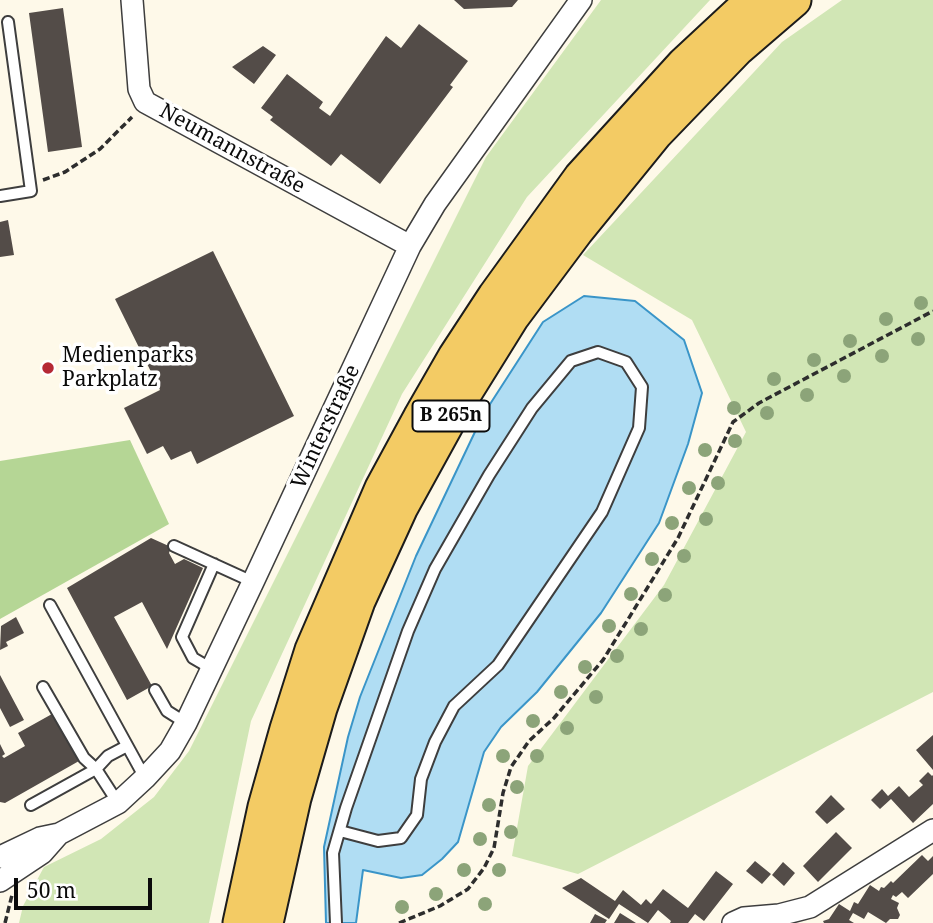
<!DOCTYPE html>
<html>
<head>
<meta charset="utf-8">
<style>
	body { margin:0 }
	#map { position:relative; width:933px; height:923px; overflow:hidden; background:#fef9e9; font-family:"Noto Serif",serif }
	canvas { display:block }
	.scale { position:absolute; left:14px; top:878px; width:138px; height:32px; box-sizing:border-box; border:4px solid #0b0b0b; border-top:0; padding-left:9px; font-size:21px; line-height:24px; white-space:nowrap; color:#0b0b0b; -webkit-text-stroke:5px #fff; paint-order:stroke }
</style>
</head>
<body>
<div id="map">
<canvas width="933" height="923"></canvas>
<div class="scale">50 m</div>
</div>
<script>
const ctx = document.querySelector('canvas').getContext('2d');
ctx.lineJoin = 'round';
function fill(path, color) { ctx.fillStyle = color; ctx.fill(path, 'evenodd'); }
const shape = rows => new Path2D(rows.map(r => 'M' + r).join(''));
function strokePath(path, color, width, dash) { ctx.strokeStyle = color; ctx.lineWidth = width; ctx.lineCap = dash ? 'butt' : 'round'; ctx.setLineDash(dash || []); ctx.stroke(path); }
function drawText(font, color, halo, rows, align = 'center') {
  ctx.font = font + ' "Noto Serif",serif'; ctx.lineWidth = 7; ctx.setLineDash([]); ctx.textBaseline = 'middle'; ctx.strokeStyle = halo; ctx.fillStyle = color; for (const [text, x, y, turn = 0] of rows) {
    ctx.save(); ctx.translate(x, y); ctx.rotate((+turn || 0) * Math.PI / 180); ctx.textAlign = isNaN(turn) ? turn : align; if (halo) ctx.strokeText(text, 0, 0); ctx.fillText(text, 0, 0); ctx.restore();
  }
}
fill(shape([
	[601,0,710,0,527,197,402,394,251,721,209,923,19,923,23,906,44,867,101,839,154,797,189,751,486,157],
	[842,0,933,0,933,692,578,874,512,856,528,766,664,585,746,432,692,320,583,255,782,42]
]), '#d1e6b5');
fill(shape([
	[130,440,169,524,0,619,0,461]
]), '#b5d695');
const water = shape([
	[584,296,635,301,684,340,702,393,688,444,659,523,601,613,537,692,501,727,484,752,458,842,442,859,422,875,401,878,363,870,356,923,326,923,324,847,348,737,360,697,416,556,483,415,543,322,584,296]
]);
fill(water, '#b0ddf3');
strokePath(water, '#3a95c8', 2);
fill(shape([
	[454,0,518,0,512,7,464,9],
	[63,8,82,147,48,152,29,13],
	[419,24,468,61,450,85,453,87,380,184,341,154,331,166,270,120,273,117,261,108,287,74,323,102,319,108,330,116,386,36,401,48],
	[263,46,276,55,254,84,232,67],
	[8,220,14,255,0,257,0,222],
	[213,251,294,416,197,464,191,451,171,460,163,446,147,454,124,408,160,390,115,299],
	[151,538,171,547,169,553,175,564,184,559,203,568,167,649,142,602,114,617,152,686,127,700,67,588],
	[16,617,24,633,6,642,8,646,0,650,1,626],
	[0,675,24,720,10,727,0,708],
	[52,714,79,761,5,803,0,802,0,744,5,754,2,756,4,758,25,746,18,733],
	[933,735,933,770,916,750],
	[928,772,932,776,933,775,933,804,913,823,891,799,880,809,871,800,882,789,888,796,899,786,909,797,923,785,919,781],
	[831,795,845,809,827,824,815,812],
	[836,832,852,848,818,882,803,866],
	[922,855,928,861,933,856,933,874,908,898,902,892,896,897,893,895,891,899,899,903,897,908,900,915,898,919,890,919,886,923,868,912,864,919,853,913,849,920,854,923,824,923,823,921,829,919,839,904,850,911,854,902,858,904,870,885,879,891,881,887,884,888,891,881,893,883],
	[755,861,771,874,762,884,746,871],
	[783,862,795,873,784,886,772,875],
	[716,871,733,884,704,921,695,914,688,923,670,923,671,921,658,910,648,923,619,904,609,919,562,888,581,878,615,901,623,890,641,905,646,899,651,904,663,889,688,908],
	[620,913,636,923,614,923],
	[595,914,607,920,605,923,590,923]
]), '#534c48');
const lane = shape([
	[0,196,31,191,8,22],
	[174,546,253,582],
	[50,605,145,778],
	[212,669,193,658,182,637,214,564],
	[43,687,84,758,96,769,118,803],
	[155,690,167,711,186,723],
	[31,805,96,769,108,756,127,746],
	[336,923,333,853,346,808,408,631,435,569,489,475,532,408,571,361,598,352,626,362,642,387,639,428,602,512,498,665,454,706,435,742,421,779,417,815,401,838,378,841,340,831]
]);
const street = shape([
	[132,0,139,89,145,102,410,246],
	[0,857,40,838,59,834,118,803,145,778,170,751,186,723,253,582,410,246,435,204,581,0],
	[0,881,42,853,57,836],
	[733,923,744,918,779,915,810,907,933,830]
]);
const primary = shape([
	[240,923,265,807,287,729,312,650,382,488,420,418,455,357,495,296,581,177,684,64,753,0],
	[266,923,294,798,320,708,358,601,401,507,456,407,512,317,577,230,655,134,737,49,794,0]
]);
strokePath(lane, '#3e3e3e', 14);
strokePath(street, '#3e3e3e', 24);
strokePath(primary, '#1c1c1c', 37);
strokePath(shape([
	[43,180,65,172,100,149,132,117],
	[5,923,12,895],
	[399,923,440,906,468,889,484,868,494,848,503,793,511,767,529,741,554,718,603,660,678,538,733,422,759,403,933,311]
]), '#2d2d2d', 3.5, [7, 3.5]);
strokePath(lane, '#fff', 10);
strokePath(street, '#fff', 21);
strokePath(primary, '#f3cb64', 33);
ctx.fillStyle = '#8ca479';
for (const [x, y] of [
	[921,303],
	[886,319],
	[918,339],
	[850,341],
	[882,356],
	[814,360],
	[844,376],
	[774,379],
	[807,395],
	[734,408],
	[767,413],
	[735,441],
	[705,450],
	[718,483],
	[689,488],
	[706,519],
	[672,523],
	[684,556],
	[652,559],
	[631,594],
	[665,595],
	[609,626],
	[641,629],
	[617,656],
	[585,667],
	[561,692],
	[596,697],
	[533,721],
	[567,728],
	[503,756],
	[537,756],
	[517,787],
	[489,805],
	[511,832],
	[480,839],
	[464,870],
	[499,870],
	[436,894],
	[485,904],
	[402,907]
]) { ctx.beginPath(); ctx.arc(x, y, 7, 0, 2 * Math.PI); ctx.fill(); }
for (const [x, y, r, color] of [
	[48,368,7,"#b52935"]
]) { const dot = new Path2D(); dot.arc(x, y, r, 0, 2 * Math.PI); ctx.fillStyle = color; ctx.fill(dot); strokePath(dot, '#fff', 2.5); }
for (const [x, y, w] of [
	[451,416,77]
]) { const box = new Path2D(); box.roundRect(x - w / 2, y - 15.5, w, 31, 5); ctx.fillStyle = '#fff'; ctx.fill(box); strokePath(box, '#0b0b0b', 2); }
drawText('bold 19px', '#0b0b0b', null, [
	["B 265n",451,416]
]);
drawText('21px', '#0b0b0b', '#fff', [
	["Neumannstraße",232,149,29],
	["Winterstraße",326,427,-65]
]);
drawText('21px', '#0b0b0b', '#fff', [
	["Medienparks",62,356],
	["Parkplatz",62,380]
], 'left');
</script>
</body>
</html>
